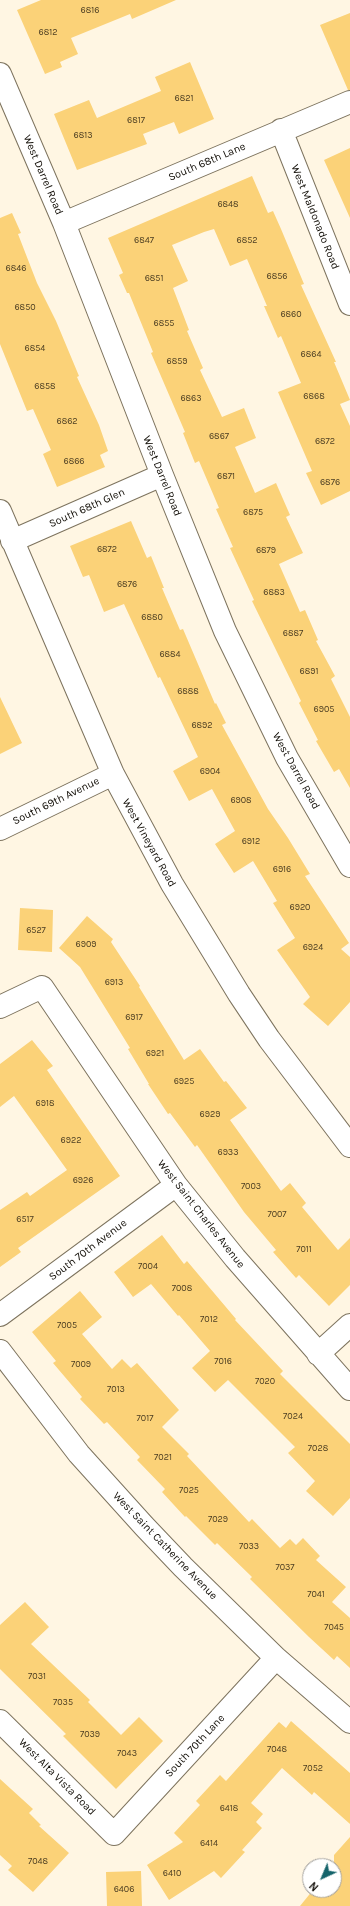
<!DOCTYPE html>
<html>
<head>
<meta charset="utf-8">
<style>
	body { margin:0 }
	#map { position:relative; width:350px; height:1906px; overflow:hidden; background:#fff6e3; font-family:Karla,sans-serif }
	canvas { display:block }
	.north { position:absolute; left:302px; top:1858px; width:40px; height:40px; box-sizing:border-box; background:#fff; border:1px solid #a09e9b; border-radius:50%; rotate:224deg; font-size:11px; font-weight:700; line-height:16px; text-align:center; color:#110d06 }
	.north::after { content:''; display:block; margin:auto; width:14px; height:18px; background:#14636a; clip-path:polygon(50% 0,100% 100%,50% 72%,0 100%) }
</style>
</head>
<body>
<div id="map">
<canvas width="350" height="1906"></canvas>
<div class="north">N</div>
</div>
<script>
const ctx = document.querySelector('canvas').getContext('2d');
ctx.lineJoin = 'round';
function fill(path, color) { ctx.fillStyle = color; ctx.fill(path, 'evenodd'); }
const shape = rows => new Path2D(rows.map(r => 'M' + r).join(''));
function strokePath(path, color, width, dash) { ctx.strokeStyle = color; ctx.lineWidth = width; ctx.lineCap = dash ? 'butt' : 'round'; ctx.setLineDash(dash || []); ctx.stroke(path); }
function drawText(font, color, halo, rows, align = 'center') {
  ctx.font = font + ' Karla,sans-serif'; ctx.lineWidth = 4; ctx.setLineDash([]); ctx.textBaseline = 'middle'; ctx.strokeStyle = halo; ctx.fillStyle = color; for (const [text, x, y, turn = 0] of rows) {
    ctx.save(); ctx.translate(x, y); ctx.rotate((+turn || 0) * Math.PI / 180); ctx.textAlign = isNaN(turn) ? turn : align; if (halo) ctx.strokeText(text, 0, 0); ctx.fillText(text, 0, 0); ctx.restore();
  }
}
fill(shape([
	[41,0,176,0,132,19,130,14,71,38,78,54,60,62,62,67,45,74,17,10],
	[350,13,350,90,348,90,320,25],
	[190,62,214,119,179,134,174,122,143,134,147,144,77,170,54,114,89,100,97,118,161,91,155,77],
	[350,148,350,218,324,160],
	[252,176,268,213,273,211,281,229,304,284,301,285,336,362,334,362,350,400,340,404,350,426,350,491,321,505,306,473,312,471,278,392,301,383,281,336,278,338,264,306,267,306,247,259,230,266,214,229,204,232,172,245,188,281,173,288,189,330,187,331,203,368,200,370,222,417,244,408,256,438,235,447,255,493,276,483,290,515,286,517,303,553,279,564,300,612,305,610,318,640,316,641,335,676,331,679,350,717,350,788,339,769,334,772,316,741,318,740,299,703,301,701,252,601,254,600,230,548,233,547,216,509,219,508,199,461,195,463,183,433,185,432,151,353,153,352,129,293,127,293,119,275,123,273,108,238],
	[12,213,21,233,18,234,37,283,56,321,79,376,77,377,99,425,108,451,100,455,105,467,57,487,43,454,51,450,33,409,27,411,0,344,0,218],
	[131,521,147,558,151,556,164,588,162,588,180,630,183,629,215,704,216,703,226,723,222,725,268,809,288,838,310,874,305,876,349,943,341,949,350,957,350,1002,328,1026,303,1004,310,997,277,950,295,938,273,903,277,901,253,861,234,873,215,844,235,831,212,789,189,801,173,771,198,757,160,677,158,678,124,604,104,612,89,575,83,577,70,546],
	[0,697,22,743,0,754],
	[20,908,53,910,52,952,18,950],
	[87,916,113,939,111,942,140,986,139,987,184,1060,200,1049,224,1082,226,1081,247,1108,230,1120,281,1191,290,1183,306,1203,302,1207,338,1250,350,1238,350,1285,329,1306,299,1275,296,1278,273,1252,276,1250,244,1212,197,1145,195,1147,170,1113,168,1114,148,1084,149,1084,128,1049,130,1048,80,967,59,948],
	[32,1040,53,1066,47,1070,120,1176,18,1248,21,1252,0,1267,0,1210,27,1192,30,1196,67,1170,14,1096,0,1107,0,1064],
	[162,1235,184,1264,187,1261,236,1319,235,1320,283,1371,280,1374,350,1444,350,1498,333,1516,306,1491,315,1481,288,1453,295,1447,228,1380,215,1392,192,1368,210,1351,179,1315,178,1316,151,1284,133,1297,114,1272],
	[80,1291,102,1317,82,1334,112,1369,122,1359,131,1368,137,1363,179,1410,162,1427,189,1454,187,1456,249,1522,252,1519,280,1548,290,1539,296,1545,303,1538,320,1556,316,1560,346,1587,332,1602,350,1618,350,1668,337,1656,334,1660,309,1637,250,1579,252,1577,217,1543,215,1545,186,1516,185,1517,162,1492,165,1489,137,1460,140,1457,107,1422,104,1424,80,1399,82,1397,53,1363,56,1361,32,1332],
	[25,1602,49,1627,31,1644,90,1700,88,1702,121,1735,139,1717,163,1741,116,1789,63,1736,66,1734,0,1669,0,1625],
	[291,1721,350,1773,350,1824,314,1792,312,1795,282,1768,251,1803,263,1814,256,1822,262,1828,242,1850,245,1852,221,1878,214,1871,169,1900,147,1865,183,1842,174,1833,200,1805,196,1801,220,1775,226,1781,279,1722,286,1728],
	[0,1779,33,1809,29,1813,41,1825,39,1826,69,1853,33,1892,8,1870,12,1866,0,1855],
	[350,1837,350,1906,300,1906,313,1890,334,1890,334,1855],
	[141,1871,142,1906,107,1906,106,1872]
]), '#fbd278');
const minor = shape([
	[0,74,64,223,162,475,225,631,287,758,350,866],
	[281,130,350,304],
	[64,223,350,102],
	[0,511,113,774,172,884,239,994,269,1039,350,1146],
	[12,541,162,475],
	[0,829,113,774],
	[0,1007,42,987,176,1185,235,1258,350,1389],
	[0,1315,176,1185],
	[0,1351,79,1454,144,1526,183,1567,276,1658,350,1722],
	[318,1354,350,1325],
	[0,1721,114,1834,276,1658]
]);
strokePath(minor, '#7d735e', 24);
strokePath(minor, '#fff', 22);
drawText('9px', '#4c3e22', null, [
	["6816",90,10],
	["6812",48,32],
	["6821",184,98],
	["6817",136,120],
	["6813",83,135],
	["6848",228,204],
	["6847",144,240],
	["6852",247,240],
	["6846",16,268],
	["6856",277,276],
	["6851",154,278],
	["6850",25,307],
	["6860",291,314],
	["6855",164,323],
	["6854",35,348],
	["6864",311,354],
	["6859",177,361],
	["6858",45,386],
	["6868",314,396],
	["6863",191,398],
	["6862",67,421],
	["6867",219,436],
	["6872",325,441],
	["6866",74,461],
	["6871",226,476],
	["6876",330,482],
	["6875",253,512],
	["6872",107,549],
	["6879",266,550],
	["6876",127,584],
	["6883",274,592],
	["6880",152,617],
	["6887",293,633],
	["6884",170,654],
	["6891",309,671],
	["6888",188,691],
	["6905",324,709],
	["6892",202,725],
	["6904",210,771],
	["6908",241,800],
	["6912",251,841],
	["6916",282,869],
	["6920",300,907],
	["6527",36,930],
	["6909",86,944],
	["6924",313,947],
	["6913",114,982],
	["6917",134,1017],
	["6921",155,1053],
	["6925",184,1081],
	["6918",45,1103],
	["6929",210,1114],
	["6922",71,1140],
	["6933",228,1152],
	["6926",83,1180],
	["7003",251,1186],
	["7007",277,1214],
	["6517",25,1219],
	["7011",304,1249],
	["7004",148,1266],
	["7008",182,1288],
	["7012",209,1319],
	["7005",67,1325],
	["7016",223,1361],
	["7009",81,1364],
	["7020",265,1381],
	["7013",116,1389],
	["7024",293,1416],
	["7017",145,1418],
	["7028",318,1448],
	["7021",163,1457],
	["7025",189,1490],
	["7029",218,1519],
	["7033",249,1546],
	["7037",285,1567],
	["7041",316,1594],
	["7045",334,1627],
	["7031",37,1676],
	["7035",63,1702],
	["7039",90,1734],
	["7048",277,1749],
	["7043",127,1753],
	["7052",313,1768],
	["6418",229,1808],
	["6414",209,1843],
	["7048",38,1861],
	["6410",172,1873],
	["6406",124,1889]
]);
drawText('11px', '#110d06', '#fff', [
	["South 68th Lane",207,162,-23],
	["West Darrel Road",43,175,67],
	["West Maldonado Road",315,217,68],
	["West Darrel Road",162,476,68],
	["South 68th Glen",87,508,-24],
	["West Darrel Road",296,771,61],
	["South 69th Avenue",56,801,-26],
	["West Vineyard Road",149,843,61],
	["West Saint Charles Avenue",201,1214,52],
	["South 70th Avenue",88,1250,-37],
	["West Saint Catherine Avenue",165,1546,46],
	["South 70th Lane",195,1746,-47],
	["West Alta Vista Road",57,1777,45]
]);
</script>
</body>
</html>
